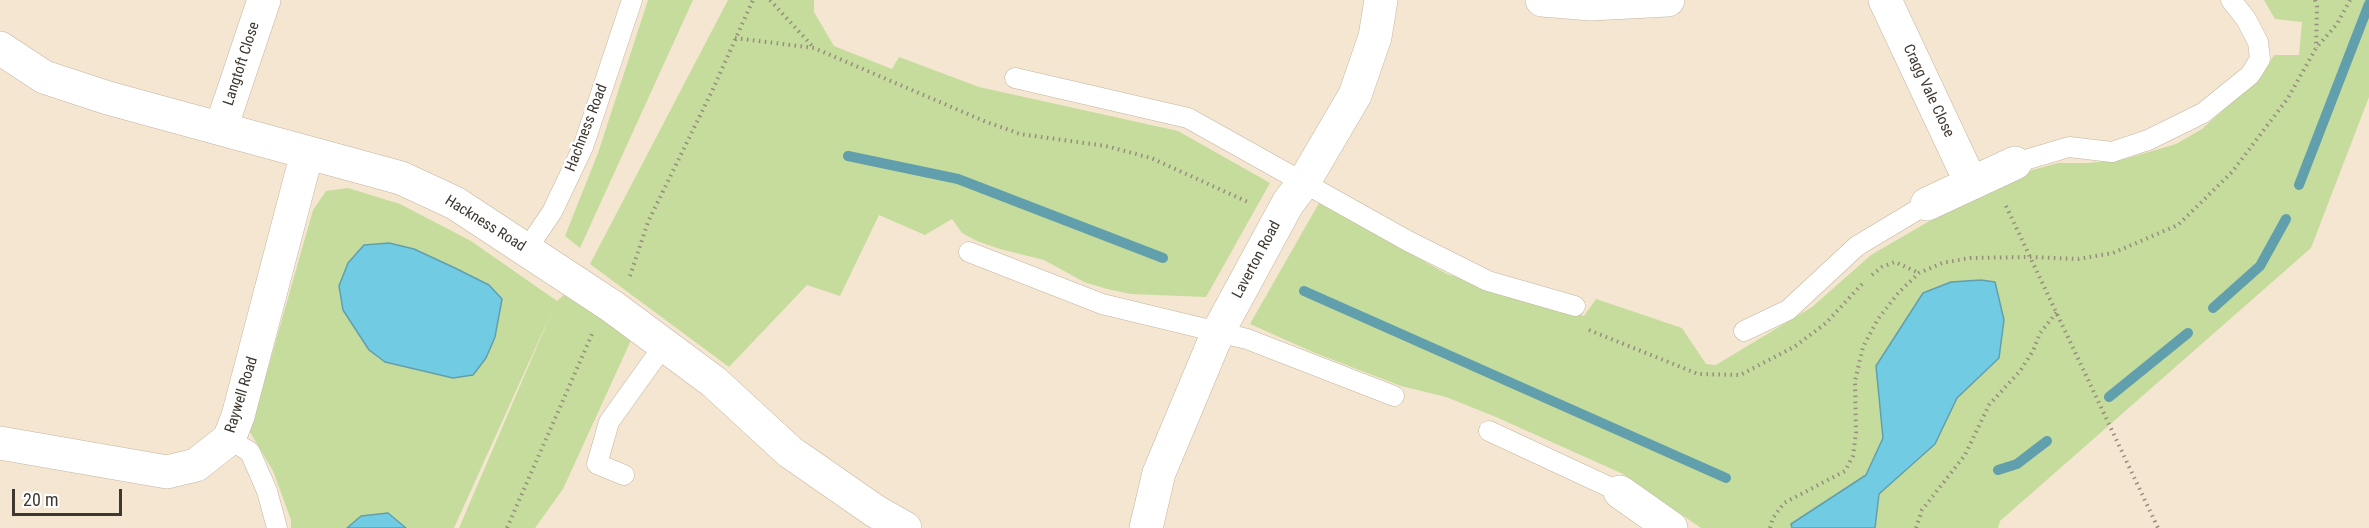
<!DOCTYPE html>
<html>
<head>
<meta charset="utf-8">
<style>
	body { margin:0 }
	#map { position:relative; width:2369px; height:528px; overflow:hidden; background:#f5e6d1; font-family:"Roboto Condensed",sans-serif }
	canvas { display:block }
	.scale { position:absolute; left:12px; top:489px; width:110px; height:27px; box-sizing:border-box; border:3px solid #3e3830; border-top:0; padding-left:8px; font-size:18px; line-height:21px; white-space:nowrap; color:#3e3830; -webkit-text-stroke:4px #fff; paint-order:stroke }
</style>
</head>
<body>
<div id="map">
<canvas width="2369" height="528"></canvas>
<div class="scale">20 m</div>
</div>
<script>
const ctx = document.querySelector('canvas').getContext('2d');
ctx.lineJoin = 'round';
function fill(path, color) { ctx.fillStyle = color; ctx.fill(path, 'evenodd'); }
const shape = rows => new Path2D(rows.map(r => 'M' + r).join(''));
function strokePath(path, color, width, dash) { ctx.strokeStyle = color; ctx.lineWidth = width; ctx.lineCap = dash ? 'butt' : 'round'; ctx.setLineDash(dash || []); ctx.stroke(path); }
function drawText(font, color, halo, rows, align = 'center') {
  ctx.font = font + ' "Roboto Condensed",sans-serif'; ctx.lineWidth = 5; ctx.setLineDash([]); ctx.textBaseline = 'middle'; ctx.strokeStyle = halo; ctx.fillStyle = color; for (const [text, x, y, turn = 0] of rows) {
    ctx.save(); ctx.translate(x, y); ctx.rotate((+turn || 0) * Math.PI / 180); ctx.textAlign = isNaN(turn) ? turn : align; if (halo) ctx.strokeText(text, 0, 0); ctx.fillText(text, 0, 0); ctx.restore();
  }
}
fill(shape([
	[648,0,693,0,580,248,565,236,598,153],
	[728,0,814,0,814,12,834,46,892,69,899,57,979,87,1178,131,1270,183,1206,297,1131,294,1107,289,1084,282,1044,260,1000,249,977,241,962,233,952,219,925,235,879,215,840,296,807,285,729,367,590,264],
	[2264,0,2369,0,2369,97,2311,248,2000,521,1998,528,1701,528,1623,474,1496,417,1446,397,1401,386,1315,353,1250,324,1319,203,1447,274,1584,316,1596,299,1682,328,1706,364,1716,365,1812,307,1871,255,1926,223,2025,172,2058,163,2088,163,2125,159,2176,144,2202,129,2261,77,2274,55,2299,55,2302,22,2275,19],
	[348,188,400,204,471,241,557,301,578,283,638,325,563,489,535,528,459,528,553,309,454,528,291,528,291,520,273,471,250,432,313,210,326,191]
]), '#c5dc9d');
const water = shape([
	[389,243,414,249,455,268,489,285,502,299,495,337,486,358,473,375,453,378,385,362,369,350,343,310,339,286,348,263,364,245,389,243],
	[1981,280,1995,282,2004,320,1999,358,1957,398,1935,444,1879,494,1875,528,1792,528,1791,524,1866,475,1883,438,1876,366,1923,293,1951,282,1981,280],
	[388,513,406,528,347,528,361,516,388,513]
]);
fill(water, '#71cbe3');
strokePath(water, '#629fad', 1.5);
strokePath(shape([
	[848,156,958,179,1163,258],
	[2299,185,2369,4],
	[1304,291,1726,478],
	[2213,308,2260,266,2286,219],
	[2109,397,2188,333],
	[1998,470,2017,464,2047,441]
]), '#629fad', 10);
const lane = shape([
	[1015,78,1188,118,1408,241,1488,281,1575,306],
	[2015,163,2069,147,2112,152,2148,140,2203,113,2250,75,2260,59,2258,42,2246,19,2231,0],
	[527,249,552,212,583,147,632,0],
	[969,252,1102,304,1247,339,1394,396],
	[1744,331,1788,310,1857,246,1927,204],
	[1489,431,1620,492],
	[229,439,250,452,267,491,277,528],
	[624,475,597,464,609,422,664,345]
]);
const street = shape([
	[1542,0,1591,4,1668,0],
	[1885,0,1971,183],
	[0,48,44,77,108,98,401,178,455,203,613,307,714,382,790,452,875,511,905,528],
	[221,128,264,0],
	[1927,204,2015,163],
	[0,443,167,472,196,465,229,439,238,416,307,153],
	[1620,492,1671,528],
	[1146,528,1159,473,1218,332,1288,203,1304,182,1355,95,1375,37,1381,0]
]);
strokePath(lane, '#c3b4a0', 21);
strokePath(street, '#c3b4a0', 34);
strokePath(shape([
	[770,0,814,48],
	[2315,0,2317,7,2316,48],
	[735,38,814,48,984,121,1020,134,1106,146,1151,158,1250,203],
	[2006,206,2158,528],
	[1872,275,1882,267,1895,262,1919,273],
	[630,276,648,222,713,89,753,0],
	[1589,330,1698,374,1740,375,1794,347,1826,323,1862,284],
	[507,528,592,334],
	[1770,528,1773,518,1784,503,1845,471,1853,456,1856,433,1855,381,1863,347,1878,319,1899,292,1919,273,1942,263,1970,258,2031,257,2078,259,2113,253,2178,225,2232,172,2288,98,2316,48,2337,24,2350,0],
	[1916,528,1922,510,1965,455,1989,405,2020,371,2033,351,2040,333,2057,312]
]), '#978d7e', 4, [1.5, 4.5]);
strokePath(lane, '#fff', 20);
strokePath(street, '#fff', 33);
drawText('15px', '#3e3830', '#fff', [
	["Langtoft Close",242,64,-72],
	["Cragg Vale Close",1928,91,65],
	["Hachness Road",587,128,-69],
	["Hackness Road",485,224,32],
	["Laverton Road",1257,260,-62],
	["Raywell Road",242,395,-73]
]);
</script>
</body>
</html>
